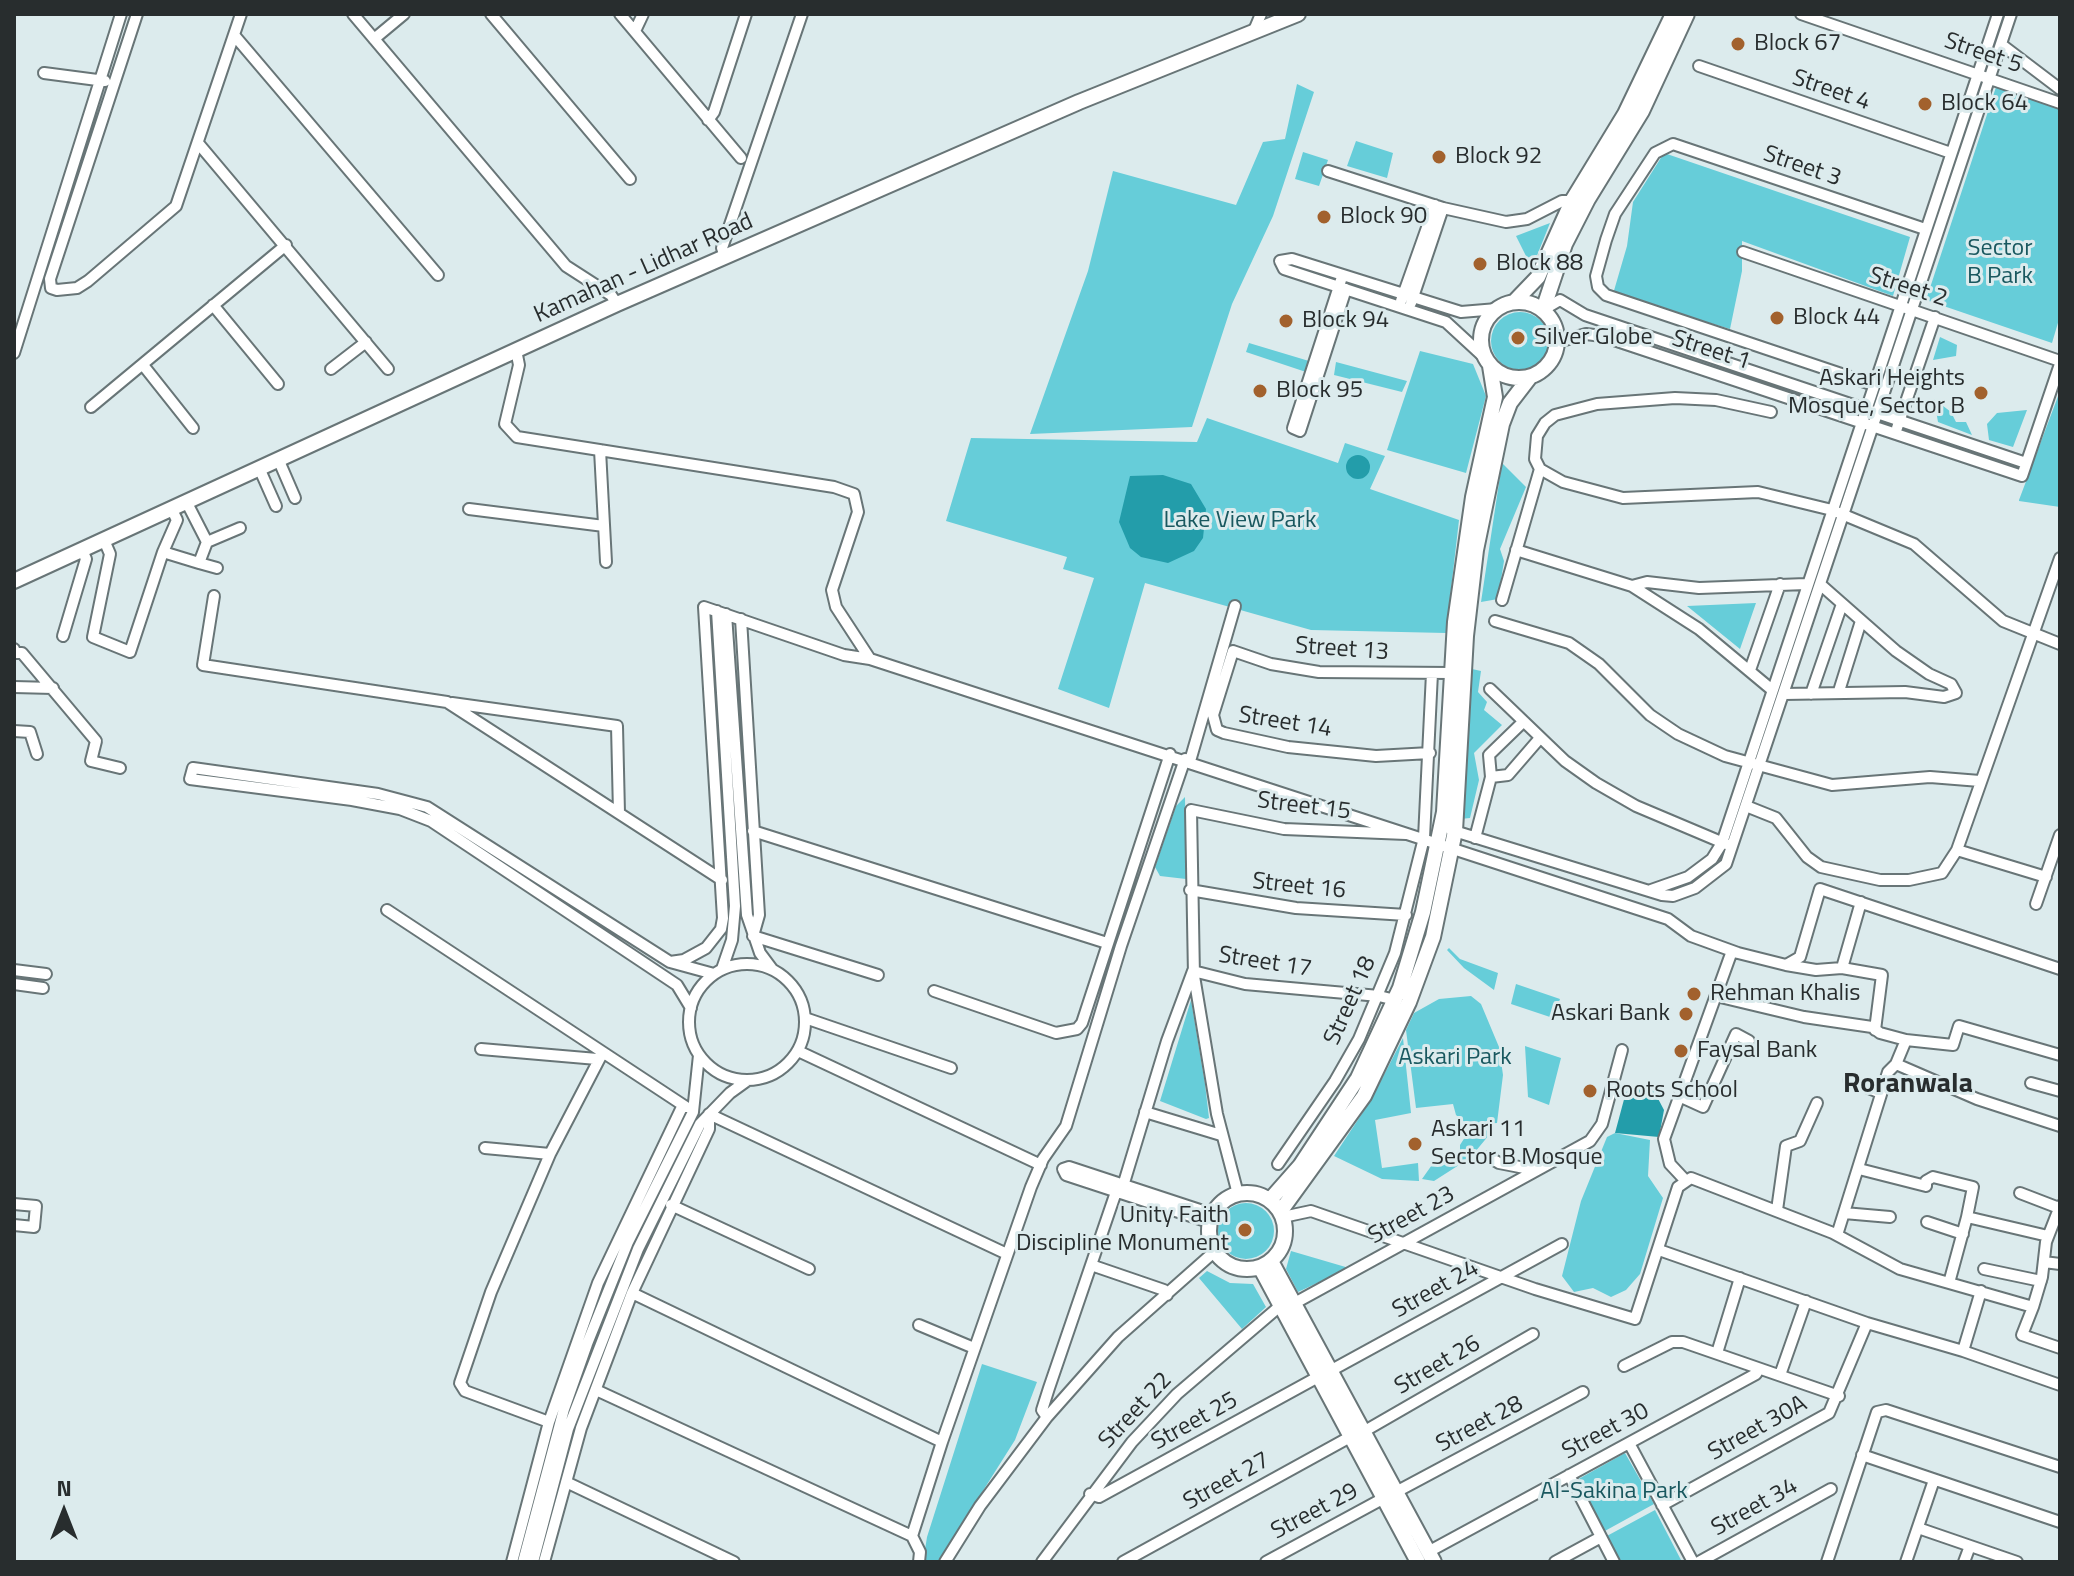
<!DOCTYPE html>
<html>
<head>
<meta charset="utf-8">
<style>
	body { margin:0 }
	#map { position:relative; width:2074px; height:1576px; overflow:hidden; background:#dcebed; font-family:"Titillium Web",sans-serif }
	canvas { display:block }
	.frame { position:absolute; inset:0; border:16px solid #282d2e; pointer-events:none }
	.north { position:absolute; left:24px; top:1472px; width:80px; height:80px; -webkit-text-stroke:6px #dcebed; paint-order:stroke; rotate:0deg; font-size:22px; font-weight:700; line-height:32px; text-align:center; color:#282d2e }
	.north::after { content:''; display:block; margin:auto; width:28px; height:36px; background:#282d2e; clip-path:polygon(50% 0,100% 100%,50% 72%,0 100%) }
</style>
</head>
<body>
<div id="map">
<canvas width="2074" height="1576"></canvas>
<div class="frame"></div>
<div class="north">N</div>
</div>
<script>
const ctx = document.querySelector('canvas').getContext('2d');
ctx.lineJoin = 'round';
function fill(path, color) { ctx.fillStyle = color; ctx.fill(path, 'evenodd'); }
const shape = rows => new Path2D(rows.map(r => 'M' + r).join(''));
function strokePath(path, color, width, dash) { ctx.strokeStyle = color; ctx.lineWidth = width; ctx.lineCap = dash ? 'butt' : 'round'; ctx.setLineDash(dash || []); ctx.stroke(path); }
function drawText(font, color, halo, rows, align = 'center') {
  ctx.font = font + ' "Titillium Web",sans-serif'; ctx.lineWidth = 6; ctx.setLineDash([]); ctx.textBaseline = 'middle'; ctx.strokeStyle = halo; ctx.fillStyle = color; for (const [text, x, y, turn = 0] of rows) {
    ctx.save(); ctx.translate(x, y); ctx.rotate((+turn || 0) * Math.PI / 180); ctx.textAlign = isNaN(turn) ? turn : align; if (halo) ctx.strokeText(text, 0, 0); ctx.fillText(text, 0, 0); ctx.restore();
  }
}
fill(shape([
	[1297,84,1314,92,1273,216,1232,304,1192,427,1030,434,1088,271,1113,171,1236,205,1263,142,1285,139],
	[1997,84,2060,109,2060,316,2052,343,1926,300],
	[1356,141,1393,153,1387,178,1347,166],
	[1303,152,1328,160,1319,186,1295,179],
	[1664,153,1910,237,1893,296,1742,241,1742,271,1730,329,1613,294,1627,246,1633,202],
	[1550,223,1532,268,1516,236],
	'1491 341a29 29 0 1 1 58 0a29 29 0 1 1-58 0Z',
	[1940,337,1957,345,1956,356,1933,360],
	[1249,343,1309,361,1306,372,1246,352],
	[1420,351,1473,364,1486,396,1466,473,1387,450],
	[1336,362,1407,381,1402,392,1334,375],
	[2060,391,2060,507,2019,501,2019,500],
	[1934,399,1951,412,1956,422,1966,422,1972,435,1938,422],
	[2027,410,2013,447,1989,440,1987,424,1997,413],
	[1207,418,1338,463,1345,443,1385,456,1370,489,1459,520,1446,633,1311,630,1145,583,1109,708,1058,689,1094,578,1063,569,1067,557,946,521,971,438,1197,442],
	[1502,463,1526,487,1500,549,1504,561,1498,599,1481,602],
	[1756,603,1740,649,1687,606],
	[1472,669,1481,671,1478,692,1487,702,1484,710,1502,725,1474,753,1479,780,1470,818,1460,819],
	[1185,797,1186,879,1160,876,1155,867,1176,806],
	[1449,948,1460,959,1498,973,1494,990,1464,968,1447,950],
	[1516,984,1560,999,1553,1018,1511,1004],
	[1471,996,1481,1004,1499,1047,1503,1075,1497,1123,1468,1125,1456,1115,1453,1104,1416,1108,1406,1030,1414,1013,1439,999],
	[1191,1000,1205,1084,1209,1118,1206,1119,1160,1101],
	[1403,1038,1411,1113,1375,1120,1382,1168,1418,1163,1419,1181,1382,1179,1334,1156,1371,1100],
	[1525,1046,1561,1058,1549,1105,1528,1097],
	[1494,1129,1470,1158,1434,1181,1422,1179,1434,1162,1460,1155,1460,1145,1467,1134],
	[1615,1133,1650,1140,1648,1176,1663,1198,1640,1274,1626,1290,1611,1297,1593,1288,1574,1292,1562,1276,1581,1201,1607,1137],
	'1218 1231a28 28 0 1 1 56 0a28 28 0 1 1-56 0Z',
	[1291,1251,1349,1268,1298,1292,1286,1269],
	[1207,1271,1230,1283,1253,1284,1266,1307,1242,1329,1199,1278],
	[982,1364,1037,1382,1015,1440,938,1562,923,1562,927,1537],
	[1625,1453,1654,1504,1603,1532,1575,1481],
	[1655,1510,1681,1560,1619,1562,1605,1537]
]), '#66cdd9');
fill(shape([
	'1346 467a12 12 0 1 1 24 0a12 12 0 1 1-24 0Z',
	[1163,475,1191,484,1206,509,1203,538,1194,551,1168,563,1141,557,1130,548,1119,522,1130,476],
	[1641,1085,1654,1091,1664,1110,1659,1137,1615,1133,1626,1092]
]), '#239daa');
const street = shape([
	[137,14,50,279,51,288,57,290,77,288,88,281,176,206,241,14],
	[353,14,566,266,611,295,617,304],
	[491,14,630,179],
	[620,14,741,158],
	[1801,14,2060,103],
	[635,31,643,14],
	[1253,33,1261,14],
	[234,35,438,275],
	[374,39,404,14],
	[2002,45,2060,89],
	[1699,66,1951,153],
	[44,73,105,81],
	[708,120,714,112,746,14],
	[198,143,388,369],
	[1328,171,1443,208,1506,222,1527,219,1562,201,1572,201],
	[1743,252,2060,361],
	[725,257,722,248,802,14],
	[1341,280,1293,428,1300,431,1346,289],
	[1401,301,1435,205],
	[1411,303,1443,208],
	[213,305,278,384],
	[1543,310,1560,300,1585,315,2026,463],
	[1558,342,1586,334,1602,336,2022,476,2060,364],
	[516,350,519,365,505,424,517,437,834,487,854,494,858,512,832,590,836,607,870,659,1668,919,1691,936,1738,953,1786,965,1800,957,1820,889,2060,969],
	[14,353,121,14],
	[1484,357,1446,322,1284,269,1280,261,1292,259,1461,312,1497,309],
	[143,365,193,428],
	[331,369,366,342],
	[1874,385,1606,295,1598,287,1596,276,1606,240,1615,214,1655,153,1673,144,1925,229],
	[91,407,286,245],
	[1771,412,1716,400,1675,398,1597,404,1555,415,1545,423,1537,436,1535,459,1540,469,1563,482,1623,498,1758,492,1832,510,1914,544,2003,621,2060,644],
	[1897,428,1935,317],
	[600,450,606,562],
	[279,461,295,498],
	[260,470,276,506],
	[469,509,604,526],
	[172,510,177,520,163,552,199,563,207,542,187,503],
	[104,540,110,554,93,637,130,652,163,552],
	[207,542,240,528],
	[1516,550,1632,586,1699,629,1771,689],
	[199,563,217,568],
	[1632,586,1647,582,1699,588,1806,584],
	[214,596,203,665,447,702,722,880],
	[1502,600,1540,469],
	[717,611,735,906,732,940,722,969],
	[726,614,747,915,760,953,772,969],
	[741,619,759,915,753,936,878,975],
	[1495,621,1569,643,1599,664,1650,715,1678,734,1725,756,1832,785,1930,777,1980,781],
	[63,636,86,559,82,550],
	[14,649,15,653,22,653,96,741,91,761,120,768],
	[1750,670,1780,584],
	[14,687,53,688],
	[1490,689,1565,761,1596,783,1636,806,1726,844],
	[1839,691,1861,621],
	[1784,694,1905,692,1944,697,1956,693,1951,684,1929,674,1896,651,1821,585],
	[1811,694,1842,604],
	[452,703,617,726,619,813],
	[1523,722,1489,755,1491,777,1508,775,1540,738],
	[14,731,30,732,37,754],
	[1430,753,1376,756,1288,747,1224,733,1217,730,1213,715,1233,651,1271,664,1319,672,1451,673],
	[1190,761,1235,606],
	[1746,806,1776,818,1807,857,1821,867,1880,880,1909,880,1942,873,1957,850,2060,558],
	[1451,830,1662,895,1673,896,1695,888,1726,864,2011,14],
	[753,831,1107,943],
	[1475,838,1491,777],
	[1957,850,2046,877],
	[1190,890,1296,908,1406,915],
	[1651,890,1688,877,1712,859,1722,843,1998,14],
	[2036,904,2060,835],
	[387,910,686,1107],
	[670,962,684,960,706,948,721,929,723,918,704,607,844,655,870,659],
	'689 1022a58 58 0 1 1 116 0a58 58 0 1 1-116 0Z',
	[1786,965,1816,970,1842,968,1861,902],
	[1842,968,1882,975,1875,1030],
	[14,970,46,974],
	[14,984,43,988],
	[934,991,1056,1033,1077,1029,1082,1023,1170,754],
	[1716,996,1804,1017,1872,1027,1880,1033,1906,1040,1896,1064,1888,1072,1837,1235],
	[691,1008,677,985,431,821,400,809,352,800,190,779,193,768,378,794,427,807,670,962,714,974],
	[805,1018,951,1068],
	[1906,1040,1953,1045,1959,1026,2060,1055],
	[481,1049,597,1059],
	[798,1051,1041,1165],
	[1896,1064,1977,1099,2060,1126],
	[1849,1080,1881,1093],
	[2031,1083,2060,1091],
	[1681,1097,1703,1107,1736,1034,1749,1041],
	[1145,1112,1221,1135],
	[485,1148,550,1154],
	[1489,1157,1499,1163,1535,1170],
	[1278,1164,1335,1081,1359,1039,1395,953,1424,838,1432,673],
	[1859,1169,1926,1186,1926,1181,1933,1177,1973,1187,1967,1217],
	[1685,1180,1670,1164,1664,1139,1732,951],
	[2020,1193,2059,1208],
	[1238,1194,1217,1114,1194,976,1191,810,1284,829,1406,834],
	[14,1204,36,1206,34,1227,14,1225],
	[671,1205,809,1269],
	[1777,1210,1786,1146,1800,1141,1817,1103],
	[1844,1213,1890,1217],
	[1283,1217,1311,1211,1535,1289,1635,1319,1678,1187,1691,1178,1833,1233,1900,1269,2033,1307,2042,1277,2046,1242,2060,1206],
	[1209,1222,1066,1175,1063,1169,1069,1167,1212,1214],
	[1927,1222,1963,1234],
	[1659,1250,1867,1323,1963,1351,1981,1291],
	[2044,1262,2060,1264],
	[1091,1265,1164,1290,1167,1295],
	[1984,1269,2041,1281],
	[1949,1283,1967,1217,2048,1236],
	[1293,1304,1590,1141,1602,1124,1622,1050],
	[2033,1307,2022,1335,2060,1348],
	[919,1325,974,1348],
	[1963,1351,2060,1385],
	[1717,1353,1740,1278],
	[1624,1366,1672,1342,1683,1342,1839,1396],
	[1330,1371,1562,1244],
	[1780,1375,1806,1301],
	[596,1390,912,1536],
	[1047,1417,1042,1410,1049,1388,1116,1192,1123,1186,1167,1041,1193,971,1245,984,1379,996,1395,1000],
	[549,1422,465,1391,460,1383,491,1292,550,1154,602,1054],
	[1363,1432,1533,1334],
	[942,1442,632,1293,709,1129,709,1114,1007,1254],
	[1629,1443,1693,1562],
	[1862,1455,2060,1522],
	[1569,1475,1614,1562],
	[566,1482,734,1562],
	[1396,1492,1583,1392],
	[1090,1494,1099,1497,1318,1377],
	[1662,1505,1829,1413,1867,1323],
	[1918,1528,2017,1562],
	[1428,1552,1756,1374,1759,1369],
	[512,1562,549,1422,598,1283,683,1105],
	[523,1562,564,1409,587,1344,628,1242,693,1112,699,1055],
	[533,1562,568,1429,638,1249,700,1124,730,1093,748,1080],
	[544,1562,581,1428,632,1293],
	[919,1562,920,1552,912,1536,942,1442,1031,1187,1043,1159,1066,1126,1121,946,1185,759],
	[945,1562,980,1506,1047,1417,1118,1337,1214,1252],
	[1042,1562,1132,1442,1177,1394,1280,1306],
	[1123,1562,1350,1437],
	[1266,1562,1384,1498],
	[1555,1562,1601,1537],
	[1699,1562,1831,1489],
	[1827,1562,1877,1412,1886,1410,2060,1467],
	[1906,1562,1934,1480],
	[1964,1562,1970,1546]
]);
const secondary = shape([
	'1481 340a38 38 0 1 1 76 0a38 38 0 1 1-76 0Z',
	[1514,302,1538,277,1572,201,1625,114,1673,14],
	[1543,310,1565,244,1588,199,1642,111,1687,14],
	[14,581,617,304,1079,102,1298,14],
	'1209 1231a38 38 0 1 1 76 0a38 38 0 1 1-76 0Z',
	[1270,1200,1300,1166,1358,1078,1400,988,1423,912,1444,812,1455,622,1473,497,1495,397,1490,366],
	[1280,1212,1364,1096,1409,1002,1433,937,1455,831,1466,636,1476,550,1502,424,1510,403,1530,377],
	[1271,1261,1434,1562],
	[1260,1267,1418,1562]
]);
strokePath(street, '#687577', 14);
strokePath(secondary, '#687577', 18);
strokePath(street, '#fff', 10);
strokePath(secondary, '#fff', 14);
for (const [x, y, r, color] of [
	[1738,44,8,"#a2612d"],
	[1925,104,8,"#a2612d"],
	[1439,157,8,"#a2612d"],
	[1324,217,8,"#a2612d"],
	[1480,264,8,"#a2612d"],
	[1777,318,8,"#a2612d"],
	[1286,321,8,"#a2612d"],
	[1518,338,8,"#a2612d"],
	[1260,391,8,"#a2612d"],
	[1981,393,8,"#a2612d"],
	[1694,994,8,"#a2612d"],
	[1686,1014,8,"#a2612d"],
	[1681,1051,8,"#a2612d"],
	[1590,1091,8,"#a2612d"],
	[1415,1144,8,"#a2612d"],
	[1245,1230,8,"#a2612d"]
]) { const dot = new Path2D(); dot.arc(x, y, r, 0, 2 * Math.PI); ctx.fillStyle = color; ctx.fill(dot); strokePath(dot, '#dcebed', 3); }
drawText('24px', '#282d2e', '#dcebed', [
	["Block 67",1754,44],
	["Block 64",1941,104],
	["Block 92",1455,157],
	["Block 90",1340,217],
	["Block 88",1496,264],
	["Block 44",1793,318],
	["Block 94",1302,321],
	["Silver Globe",1534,338],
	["Askari Heights",1965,379,"right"],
	["Mosque, Sector B",1965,407,"right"],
	["Block 95",1276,391],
	["Rehman Khalis",1710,994],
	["Askari Bank",1670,1014,"right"],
	["Faysal Bank",1697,1051],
	["Roots School",1606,1091],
	["Askari 11",1431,1130],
	["Sector B Mosque",1431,1158],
	["Unity Faith",1229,1216,"right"],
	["Discipline Monument",1229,1244,"right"]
], 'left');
drawText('24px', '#282d2e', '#dcebed', [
	["Street 5",1983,54,19],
	["Street 4",1831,91,19],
	["Street 3",1802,167,19],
	["Kamahan - Lidhar Road",644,269,-24],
	["Street 2",1908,288,18],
	["Street 1",1711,351,18],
	["Street 13",1342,650,4],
	["Street 14",1285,723,9],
	["Street 15",1304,807,7],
	["Street 16",1299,887,6],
	["Street 17",1265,963,9],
	["Street 18",1351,1001,-66],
	["Street 23",1412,1216,-29],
	["Street 24",1436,1290,-29],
	["Street 26",1438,1366,-30],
	["Street 22",1136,1411,-47],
	["Street 25",1195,1422,-29],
	["Street 28",1480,1425,-28],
	["Street 30A",1758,1429,-29],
	["Street 30",1606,1432,-28],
	["Street 27",1227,1482,-29],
	["Street 34",1755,1508,-29],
	["Street 29",1315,1512,-28]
]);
drawText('24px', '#19585f', '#dcebed', [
	["Sector",2000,249],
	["B Park",2000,277],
	["Lake View Park",1240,521],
	["Askari Park",1455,1058],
	["Al-Sakina Park",1614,1492]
]);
drawText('bold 28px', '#282d2e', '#dcebed', [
	["Roranwala",1908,1085]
]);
</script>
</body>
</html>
